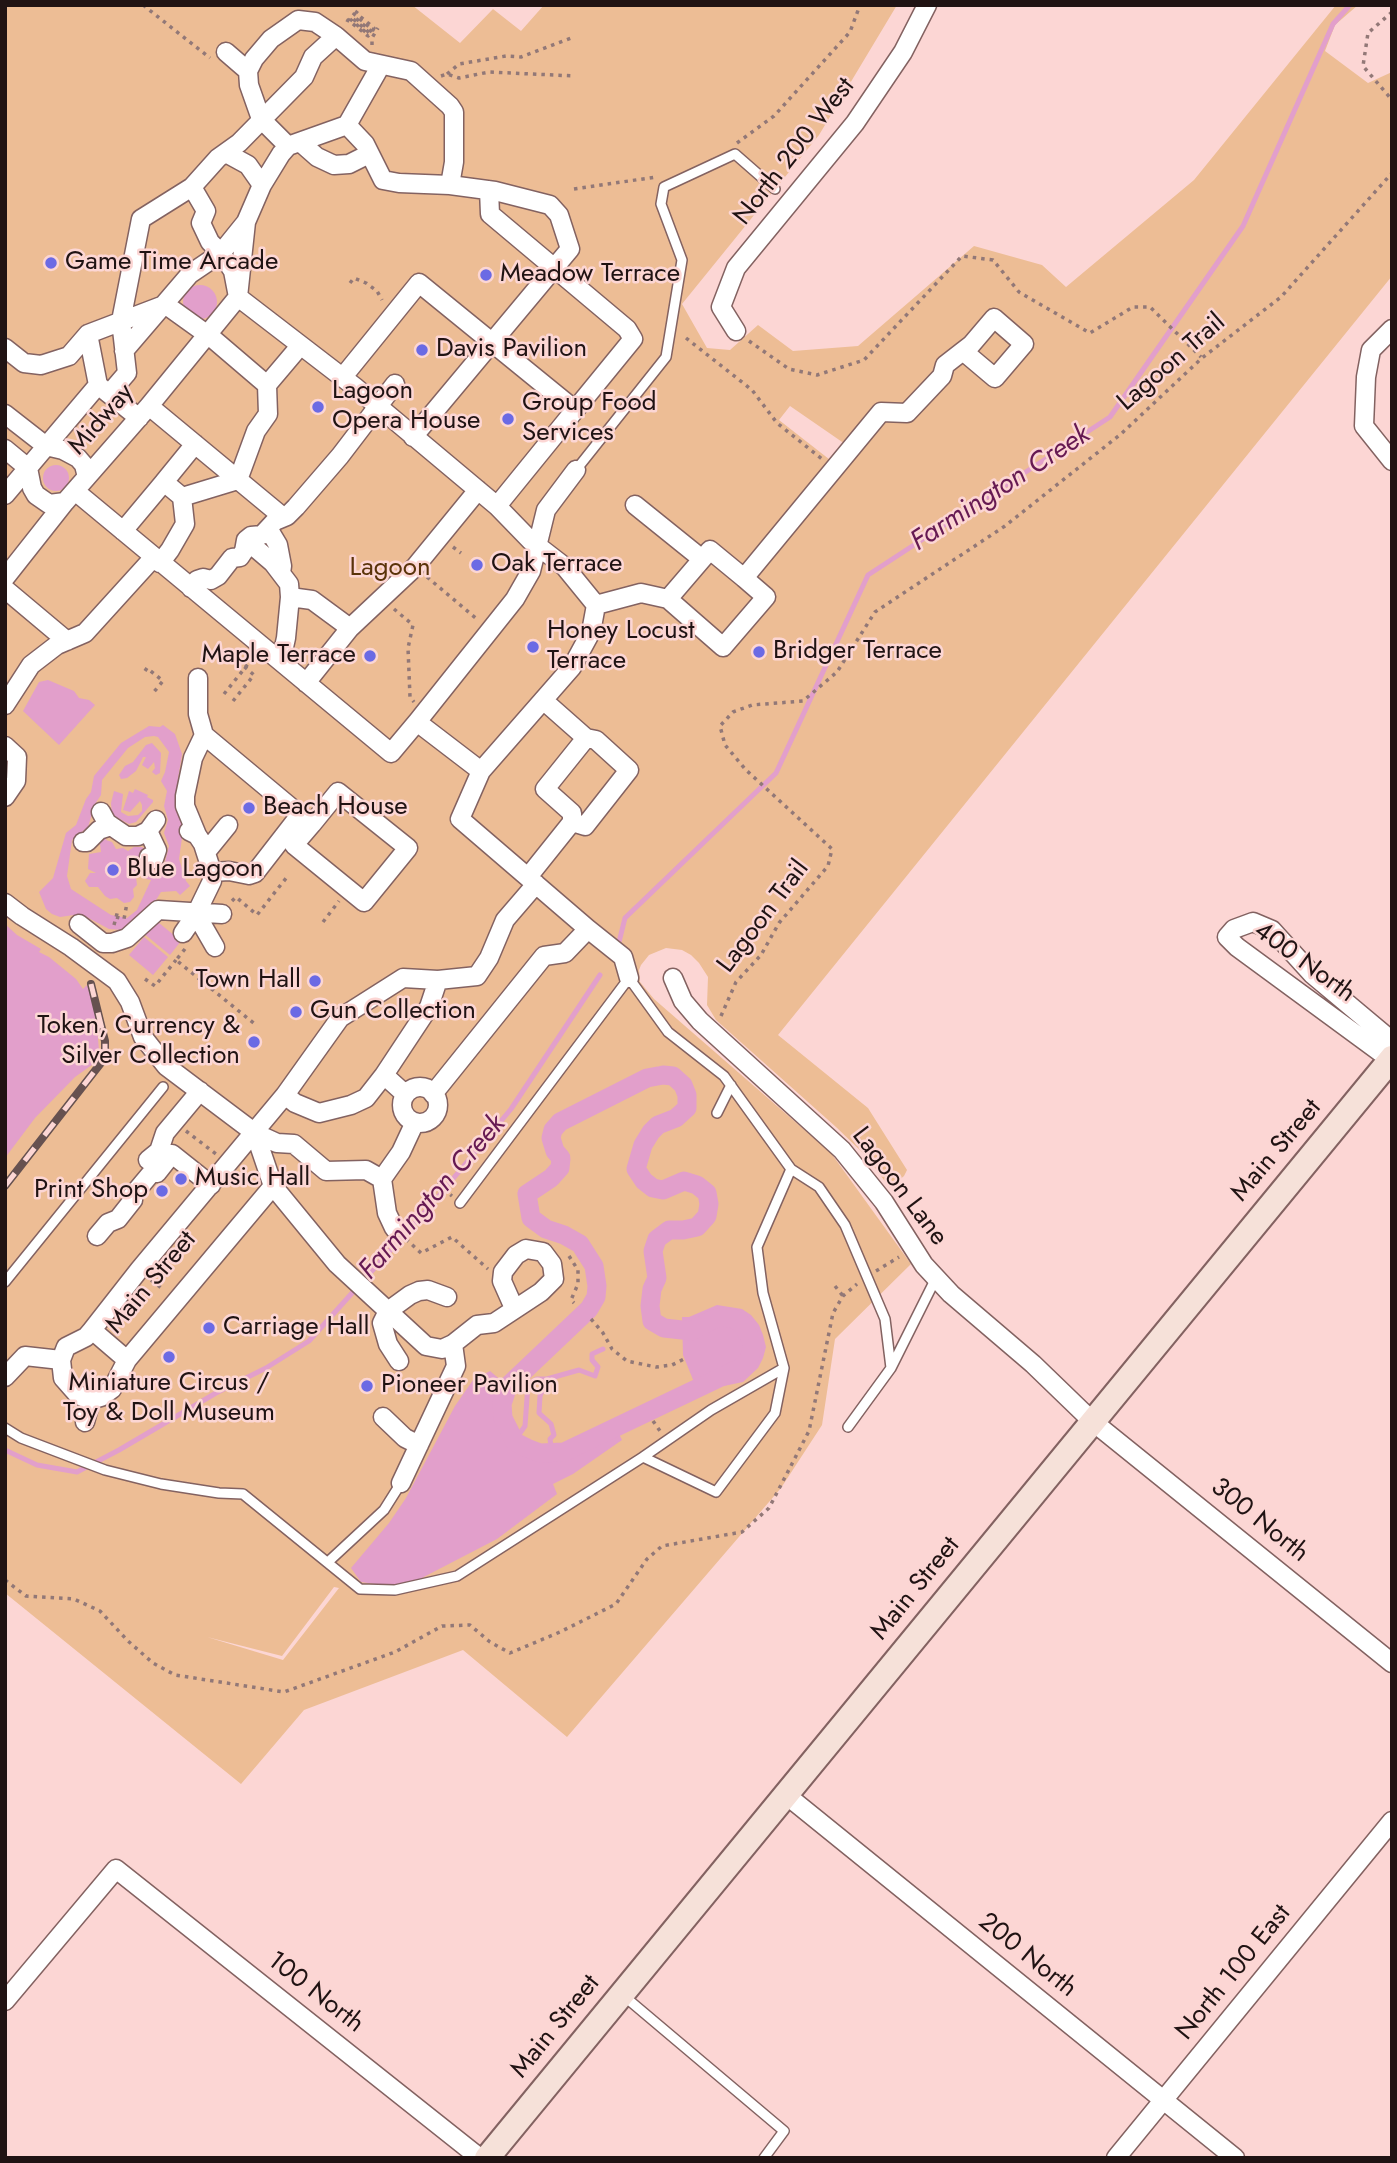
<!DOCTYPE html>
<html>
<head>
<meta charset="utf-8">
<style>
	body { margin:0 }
	#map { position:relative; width:1397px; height:2163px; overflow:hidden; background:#fcd6d4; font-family:Jost,sans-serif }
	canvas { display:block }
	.frame { position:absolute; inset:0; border:7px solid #201313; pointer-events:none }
</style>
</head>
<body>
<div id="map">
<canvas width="1397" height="2163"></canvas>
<div class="frame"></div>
</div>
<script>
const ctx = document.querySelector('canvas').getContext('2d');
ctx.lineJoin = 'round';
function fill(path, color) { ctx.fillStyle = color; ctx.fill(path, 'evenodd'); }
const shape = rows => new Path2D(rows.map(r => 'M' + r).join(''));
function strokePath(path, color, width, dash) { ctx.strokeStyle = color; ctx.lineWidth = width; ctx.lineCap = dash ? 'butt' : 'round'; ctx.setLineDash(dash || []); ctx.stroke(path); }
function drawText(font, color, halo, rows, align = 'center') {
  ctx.font = font + ' Jost,sans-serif'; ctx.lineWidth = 5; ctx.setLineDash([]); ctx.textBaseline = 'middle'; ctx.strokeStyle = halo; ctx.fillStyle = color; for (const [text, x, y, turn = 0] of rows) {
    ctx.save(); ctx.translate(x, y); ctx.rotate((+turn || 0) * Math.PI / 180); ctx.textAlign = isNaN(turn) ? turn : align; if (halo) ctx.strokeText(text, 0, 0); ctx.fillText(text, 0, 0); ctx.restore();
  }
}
fill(shape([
	[5,5,412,5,460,43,493,9,521,31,544,5,897,5,819,135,682,304,707,348,730,350,758,325,793,351,858,346,974,246,1042,265,1066,287,1194,180,1336,5,1358,5,1335,25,1325,51,1368,83,1392,72,1392,276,778,1035,868,1108,907,1170,904,1176,890,1188,866,1156,836,1127,716,1020,707,1005,708,977,699,963,691,955,682,950,666,948,649,955,641,965,639,970,640,982,654,999,831,1153,911,1264,835,1339,822,1425,781,1488,567,1737,463,1650,304,1710,241,1784,5,1593],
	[790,406,848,446,834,463,779,420],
	[334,1587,339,1588,283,1660,207,1637,282,1656]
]), '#edbd95');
fill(shape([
	'183 302a17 17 0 1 1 34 0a17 17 0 1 1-34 0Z',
	'43 478a13 13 0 1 1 26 0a13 13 0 1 1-26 0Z',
	[48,680,74,691,79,698,89,700,95,705,59,745,23,711,39,682],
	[163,725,175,734,182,754,178,779,180,792,176,804,182,821,180,832,182,838,179,859,186,881,190,886,180,895,176,891,161,892,146,916,133,927,122,930,109,929,81,914,60,917,52,914,46,909,39,892,53,878,66,833,76,825,86,799,91,792,94,776,121,743,149,726,160,727],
	[154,736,158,737,169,752,165,772,161,781,167,791,164,806,168,820,164,833,169,846,165,862,155,872,149,871,146,879,151,880,137,910,127,918,111,915,71,889,67,876,72,840,88,827,95,804,101,795,102,780,128,748,145,737],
	[152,743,161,753,160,773,156,775,152,772,155,768,154,762,148,769,142,765,146,757,143,757,136,771,127,778,121,779,119,775,125,766,133,762,146,745],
	[135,789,148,795,147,797,153,800,153,802,136,822,129,824,112,815,111,803,114,791,123,794,121,812,128,816,138,815,142,811,142,805,140,801,130,812,123,810,129,791,133,793],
	[99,836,106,836,106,840,112,842,116,849,123,848,128,851,134,847,142,847,148,852,149,860,138,865,135,870,137,885,133,889,134,897,130,902,124,903,117,898,110,899,105,896,98,887,89,887,85,881,90,873,96,873,88,869,89,854,101,852],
	[153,918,181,941,170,955,142,932],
	[5,924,17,935,41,949,39,952,49,957,76,979,83,989,87,985,96,1013,99,1051,96,1062,75,1077,35,1118,5,1158],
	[144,937,168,957,153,975,129,955],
	[717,1305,742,1309,751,1315,759,1325,763,1335,766,1347,763,1358,758,1368,743,1382,724,1386,721,1381,698,1392,683,1355,682,1317,689,1317],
	[490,1371,503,1382,496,1399,496,1417,501,1432,511,1446,529,1457,549,1460,568,1455,618,1432,622,1440,573,1474,553,1484,557,1494,497,1539,416,1581,389,1586,361,1582,351,1568,389,1523,406,1498,455,1406,473,1380]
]), '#e29fcb');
strokePath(shape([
	[619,942,625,918,776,773,868,575,1110,417,1243,226,1333,24,1350,5],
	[511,1446,525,1426,528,1384,537,1379,547,1379],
	[551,1446,550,1439,554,1435,551,1424,539,1413,540,1396,547,1379,579,1370,595,1376,598,1367,592,1360,592,1354,603,1349],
	[5,1450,37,1465,77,1472,119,1450,216,1393,266,1368,309,1341,432,1204,511,1109,600,975]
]), '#e29fcb', 5);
strokePath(shape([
	[663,1075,673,1076,683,1085,687,1095,687,1108,676,1118,658,1125,651,1132,643,1145,636,1169,644,1181,653,1188,663,1190,684,1181,697,1185,707,1193,709,1204,707,1216,697,1227,683,1230,669,1230,657,1239,653,1251,657,1278,652,1289,650,1306,652,1321,664,1328,691,1331,714,1319,723,1317,734,1319,742,1324,751,1339,752,1348,749,1359,742,1367,564,1452,540,1453,527,1448,515,1442,503,1418,502,1404,508,1386,589,1309,596,1297,597,1286,594,1266,580,1244,564,1235,546,1229,531,1218,527,1194,551,1178,560,1168,561,1158,555,1151,551,1138,553,1130,560,1122,647,1078,663,1075]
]), '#e29fcb', 19);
const lane = shape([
	[576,470,666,357,682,260,661,204,664,187,735,154,775,189],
	[717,1113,731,1085],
	[460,1203,629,978,668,1032,724,1076,791,1169,819,1187,845,1225,885,1319,891,1368],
	[5,1282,163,1087],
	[784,1368,711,1410,643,1457,716,1492,775,1413,784,1368,763,1293,757,1247,791,1169],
	[848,1427,891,1368,936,1278],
	[5,1428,21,1438,105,1470,161,1484,219,1493,243,1494,360,1589,395,1590,457,1576,643,1457],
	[328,1562,384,1510,401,1483],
	[624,1996,784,2131,764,2158]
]);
const street = shape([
	[226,52,248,71],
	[347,125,365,144,383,180,399,183,450,185,454,162,454,112,450,106,411,71,365,61,336,36,313,57,304,77,239,143,218,158,192,187,206,211,201,223,210,242,221,253,233,271,238,297,355,387,497,506,530,540,565,567,596,605,591,632,572,667,481,771],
	[300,142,317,157,334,165,349,164,369,154],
	[288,146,261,119,249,85,248,71,254,59,271,39,298,20,315,22,336,36],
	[226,153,248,165,262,185],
	[166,305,212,338,267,385],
	[1392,329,1371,350,1366,377,1364,426,1392,461],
	[736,331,721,307,736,268,855,123,903,52,927,5],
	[5,348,24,363,41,365,69,356,88,334],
	[124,351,190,274,221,253,246,222,262,185,281,154,288,146,347,125,381,65],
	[342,378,419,283,575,410,633,339,627,329,490,214,489,190],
	[109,394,127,373,121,321,141,219,192,187],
	[149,406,283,517],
	[5,414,46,446,63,450,78,458,84,465,87,477],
	[139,418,98,385,88,334,164,305],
	[413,437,570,249,559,215,550,205,495,191,450,185],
	[5,449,28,468,32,488,36,495,49,504,65,502],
	[75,491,391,753,417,722,481,771,460,819,588,929,565,953,544,956,433,1094],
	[5,495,98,385],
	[182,497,238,480,256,431,268,414,267,385,300,346],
	[635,505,702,559],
	[497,506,575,410],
	[269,530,278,545,282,566,281,573],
	[123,531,164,482],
	[246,540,273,563,289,584,290,597,286,638,284,647,276,657],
	[160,563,170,550,185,524,182,497,164,482,195,444],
	[5,578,65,502,149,406,238,297,246,222],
	[191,588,197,580,203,578,211,580,218,576,232,558,240,557,244,551,246,540,251,536,262,535,275,521,287,516,296,507,340,456,395,384],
	[5,589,67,641],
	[290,597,312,600,350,628],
	[668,599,723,647,766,597,744,578],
	[596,605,641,593,668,599,710,550,744,578,881,412,907,413,942,376,945,365,963,351,971,345,994,318,1024,344,995,378,963,351],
	[198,678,198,714,204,735,300,815,255,873,249,875,229,871,212,872],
	[306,683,350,628,415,567,478,490],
	[5,705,31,665,57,645,85,633,154,557],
	[417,722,515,599,531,571,546,510,576,470],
	[5,746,17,757,16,781,5,797],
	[101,812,107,823,126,836,138,836,148,831,156,820],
	[300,815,312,824,338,792,408,848,364,902,294,845,312,824],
	[572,822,572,813,545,789,586,738],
	[148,831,157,850,154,859,149,857],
	[189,831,197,835,203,844,212,872,212,881,196,914],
	[197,835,185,806,185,796,193,758,204,735],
	[83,842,87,842,99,830,111,826],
	[206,852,228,825],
	[528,877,572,822,585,826,629,770,596,740,586,738,543,700],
	[5,903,22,916,71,947,117,981,130,1002,143,1037,166,1066,255,1133,277,1143,294,1144,326,1171,366,1170,382,1179,387,1213,394,1228],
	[79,924,103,943,112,943,127,938,158,910,222,914],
	[588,929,623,957,629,978],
	[183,933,196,914,215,947],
	[673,978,683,1001,700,1021,842,1150,884,1202,924,1265,951,1294,1033,1364,1092,1421,1392,1663],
	[1392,1041,1312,974,1272,930,1253,922,1234,929,1227,937,1237,947,1380,1052,1392,1054],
	[384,1075,429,1007,438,980],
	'402 1105a18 18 0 1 1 36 0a18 18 0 1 1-36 0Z',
	[285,1095,340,1018,403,978,438,980,477,976,489,958,505,920,536,884],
	[255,1133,273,1186,127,1360,92,1330,139,1270,285,1095,295,1103,319,1113,351,1105,366,1098,384,1075,405,1094],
	[148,1160,159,1151,165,1133,200,1091],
	[382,1179,401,1152,415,1122],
	[273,1186,337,1264,426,1346,442,1349,453,1344,477,1325,494,1323,541,1292,554,1279,552,1264,543,1252,526,1249,516,1255,503,1272,502,1281,514,1308],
	[97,1236,108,1223,118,1219,133,1200,132,1196,153,1171,157,1173,172,1154,211,1185],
	[92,1330,86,1337,66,1347,61,1360,63,1378,78,1395,91,1400,101,1397,112,1389,127,1360],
	[399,1361,388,1344,382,1323,388,1311,410,1295,419,1291,428,1290,447,1297],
	[5,1377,25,1356,61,1360],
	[383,1417,405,1438,419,1445],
	[85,1422,91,1400],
	[401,1483,456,1366,453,1344],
	[785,1794,1235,2158],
	[5,2001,116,1869,480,2158],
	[1116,2158,1392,1821]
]);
const secondary = shape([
	[487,2158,1392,1058]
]);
strokePath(lane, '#836261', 12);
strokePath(street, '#836261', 21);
strokePath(secondary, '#836261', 28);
strokePath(shape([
	[143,5,210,58],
	[1392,12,1368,33,1363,66,1392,100],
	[347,22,348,20,368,36,369,35,350,19,351,17,371,34,372,32,353,16,354,14,373,30,374,28,356,13,359,9],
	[372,45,372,38,378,28],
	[447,74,459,64,506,56,521,57,571,38],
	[441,76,447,74,459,78,489,72,575,76],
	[737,143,774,116,850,32,860,5],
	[574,189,656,177],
	[350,283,354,278,366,283,377,291,382,300],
	[686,338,752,390,777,423,822,459],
	[749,341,789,369,817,375,864,360,962,256,993,260,1019,292,1090,333,1133,307,1150,307,1201,357],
	[453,547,461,553],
	[427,577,478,620],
	[394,609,413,625,408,648,410,697,414,702],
	[238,661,239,649],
	[145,671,147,668,163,681,153,693],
	[224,694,252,659],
	[233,701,254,675],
	[232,901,236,897,257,915,287,877],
	[116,917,124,919,127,903],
	[323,922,339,901],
	[114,925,118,910],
	[185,949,176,960,256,1025],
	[145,979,155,986,176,960],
	[721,1016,736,982,761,955,779,923,828,866,832,849,746,770,725,745,720,726,733,712,752,705,803,701,837,672,875,612,1005,526,1121,434,1202,358,1281,297,1392,173],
	[186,1131,216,1154],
	[437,1184,452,1196],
	[406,1239,421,1253,452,1237,488,1269],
	[569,1256,578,1270,578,1284,571,1300,574,1303],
	[876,1271,899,1257],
	[151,1280,164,1290],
	[835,1286,843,1296],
	[591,1319,603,1333,612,1349,627,1361,656,1367,672,1365,684,1359],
	[653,1421,660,1431],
	[5,1580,26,1596,74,1599,100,1611,128,1641,153,1663,175,1675,284,1692,395,1652,442,1626,470,1625,490,1642,510,1653,560,1632,616,1604,647,1559,662,1546,742,1532,769,1508,809,1431,833,1313,843,1296,857,1284]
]), '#927877', 3.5, [3.5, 5]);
strokePath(lane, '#fff', 9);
strokePath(street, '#fff', 18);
strokePath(secondary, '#f6e1d9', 24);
const rail = shape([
	[5,1186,101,1063,105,1053,105,1041,91,984]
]);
strokePath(rail, '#665150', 8);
strokePath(rail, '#fcd6d4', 5, [16]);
strokePath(shape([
	[238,661,254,675]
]), '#927877', 3.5, [3.5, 5]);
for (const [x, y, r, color] of [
	[51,263,7,"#6b6ae4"],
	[486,275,7,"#6b6ae4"],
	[422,350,7,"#6b6ae4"],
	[318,407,7,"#6b6ae4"],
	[508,419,7,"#6b6ae4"],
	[477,565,7,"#6b6ae4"],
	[533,647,7,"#6b6ae4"],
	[759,652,7,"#6b6ae4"],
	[370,656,7,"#6b6ae4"],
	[249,808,7,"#6b6ae4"],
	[113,870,7,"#6b6ae4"],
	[315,981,7,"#6b6ae4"],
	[296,1012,7,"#6b6ae4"],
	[254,1042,7,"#6b6ae4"],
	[181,1179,7,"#6b6ae4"],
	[162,1191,7,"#6b6ae4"],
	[209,1328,7,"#6b6ae4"],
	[169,1357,7,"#6b6ae4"],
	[367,1386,7,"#6b6ae4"]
]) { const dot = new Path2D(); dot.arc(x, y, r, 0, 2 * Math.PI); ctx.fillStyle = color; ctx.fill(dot); strokePath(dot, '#fcd6d4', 2.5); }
drawText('26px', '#201313', '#fcd6d4', [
	["North 200 West",795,152,-52],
	["Lagoon Trail",1172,363,-41],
	["Midway",102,420,-49],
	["Lagoon Trail",764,917,-53],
	["400 North",1304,963,36],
	["Main Street",1277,1151,-50],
	["Lagoon Lane",899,1187,53],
	["Main Street",152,1283,-50],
	["300 North",1259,1521,39],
	["Main Street",916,1589,-51],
	["200 North",1027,1956,39],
	["North 100 East",1234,1973,-51],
	["100 North",315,1993,38],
	["Main Street",556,2027,-51]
]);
drawText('26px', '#201313', '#fcd6d4', [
	["Game Time Arcade",65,263],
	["Meadow Terrace",500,275],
	["Davis Pavilion",436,350],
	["Lagoon",332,392],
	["Opera House",332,422],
	["Group Food",522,404],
	["Services",522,434],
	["Oak Terrace",491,565],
	["Honey Locust",547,632],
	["Terrace",547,662],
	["Bridger Terrace",773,652],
	["Maple Terrace",356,656,"right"],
	["Beach House",263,808],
	["Blue Lagoon",127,870],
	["Town Hall",301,981,"right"],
	["Gun Collection",310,1012],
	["Token, Currency &",240,1027,"right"],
	["Silver Collection",240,1057,"right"],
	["Music Hall",195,1179],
	["Print Shop",148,1191,"right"],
	["Carriage Hall",223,1328],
	["Miniature Circus /",169,1384,"center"],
	["Toy & Doll Museum",169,1414,"center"],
	["Pioneer Pavilion",381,1386]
], 'left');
drawText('26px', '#5a3309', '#fcd6d4', [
	["Lagoon",390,569]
]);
drawText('italic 28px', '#661952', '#fcd6d4', [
	["Farmington Creek",1001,489,-33],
	["Farmington Creek",433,1198,-49]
]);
</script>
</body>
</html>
